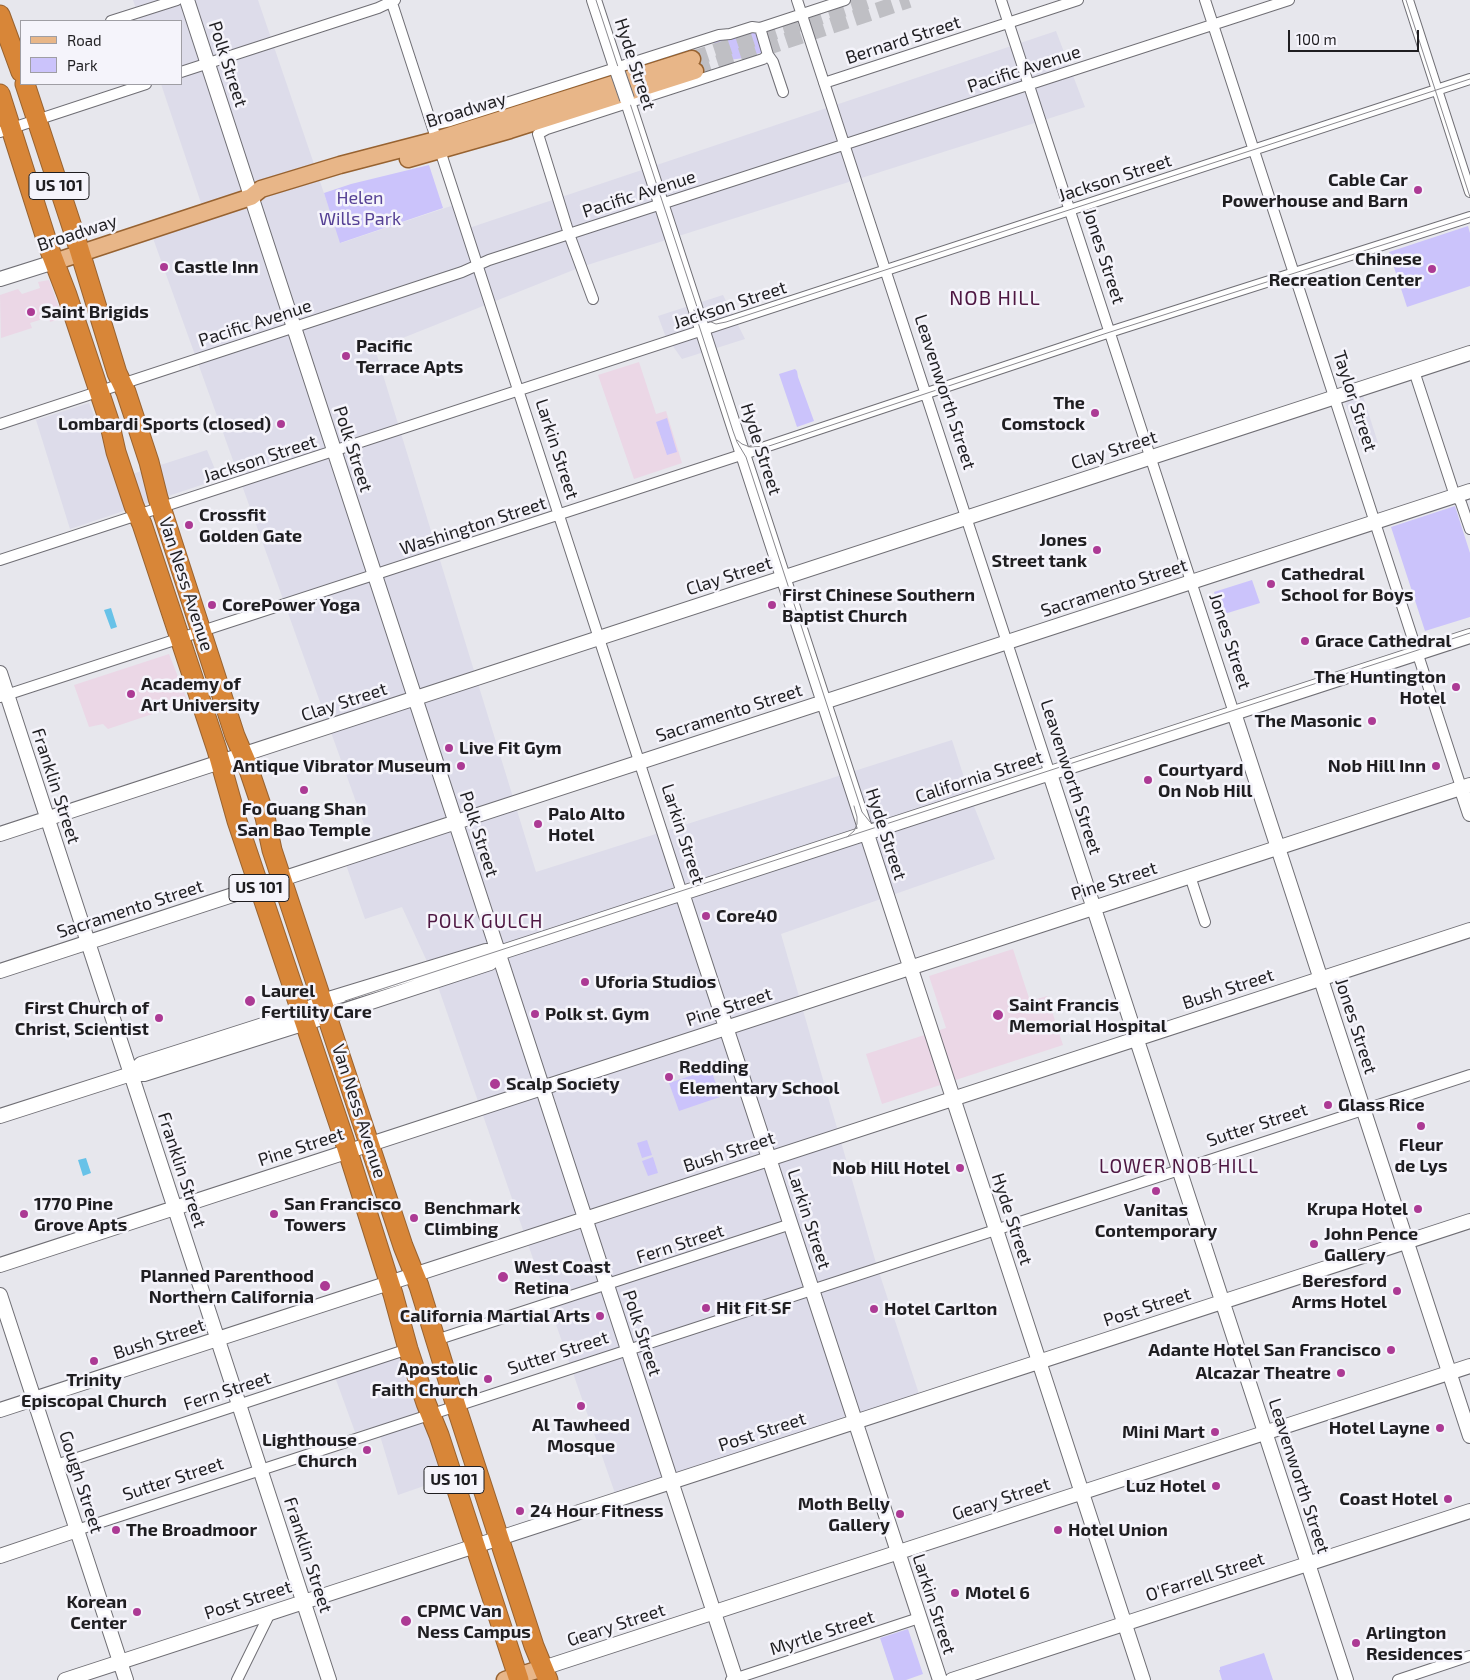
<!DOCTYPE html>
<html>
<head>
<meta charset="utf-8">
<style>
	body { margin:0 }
	#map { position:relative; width:1470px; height:1680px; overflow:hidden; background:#e7e7ed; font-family:"Exo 2",sans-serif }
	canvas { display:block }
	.legend { position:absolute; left:20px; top:20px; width:162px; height:65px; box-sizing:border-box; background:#f5f4fb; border:1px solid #9f9ea4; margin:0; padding:6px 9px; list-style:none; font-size:15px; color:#1f1e21 }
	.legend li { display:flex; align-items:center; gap:10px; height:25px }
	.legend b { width:25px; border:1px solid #9f9ea4 }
	.scale { position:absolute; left:1288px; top:30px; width:131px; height:22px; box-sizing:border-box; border:2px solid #1f1e21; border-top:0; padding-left:6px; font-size:15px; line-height:18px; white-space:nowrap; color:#1f1e21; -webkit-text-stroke:4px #f5f4fb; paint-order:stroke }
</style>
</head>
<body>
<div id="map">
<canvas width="1470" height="1680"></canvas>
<ul class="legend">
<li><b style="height:6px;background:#e8b688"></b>Road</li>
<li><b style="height:14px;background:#cbc3fb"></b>Park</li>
</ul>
<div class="scale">100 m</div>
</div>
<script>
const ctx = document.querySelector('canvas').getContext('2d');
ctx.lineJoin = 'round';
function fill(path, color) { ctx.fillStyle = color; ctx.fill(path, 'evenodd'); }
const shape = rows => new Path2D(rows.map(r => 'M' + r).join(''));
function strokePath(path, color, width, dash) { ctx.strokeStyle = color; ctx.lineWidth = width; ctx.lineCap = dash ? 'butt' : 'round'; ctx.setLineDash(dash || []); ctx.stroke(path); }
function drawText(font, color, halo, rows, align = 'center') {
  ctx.font = font + ' "Exo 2",sans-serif'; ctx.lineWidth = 5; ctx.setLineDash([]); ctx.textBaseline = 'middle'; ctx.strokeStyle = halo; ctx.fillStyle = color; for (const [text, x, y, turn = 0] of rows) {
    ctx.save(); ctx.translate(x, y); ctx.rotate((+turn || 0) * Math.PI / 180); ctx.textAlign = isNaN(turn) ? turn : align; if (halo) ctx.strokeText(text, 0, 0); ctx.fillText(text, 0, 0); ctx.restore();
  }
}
fill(shape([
	[133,0,258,0,341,243,457,204,466,229,1056,31,1085,107,581,267,375,349,536,872,952,740,971,799,995,859,781,934,876,1263,921,1400,617,1499,436,981,402,907,365,919,344,859,373,849,150,230,204,212,161,84,181,84,181,21,140,21],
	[723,295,745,339,682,359,665,335,658,316],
	[1363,396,1378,443,1361,449,1345,402],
	[89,403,120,478,207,450,219,479,70,529,36,420],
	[406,1355,447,1478,398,1495,377,1426,355,1432,335,1377]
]), '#dddcea');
fill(shape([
	[49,280,63,318,50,322,49,317,30,323,32,328,1,338,0,295,18,289,22,294,40,288,38,282],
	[639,362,656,414,666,411,682,463,634,479,598,375],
	[169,654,188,702,108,729,103,724,89,727,74,685],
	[1013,949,1030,1001,1047,996,1063,1045,882,1104,866,1054,946,1028,929,976]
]), '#ebd7e6');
fill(shape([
	[753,29,756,31,763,52,744,58,729,60,727,61,729,65,723,67,714,42],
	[429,165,443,208,340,243,324,193,351,184],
	[1468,226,1470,233,1470,286,1407,307,1389,252],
	[795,369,797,371,798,377,814,421,797,427,779,374],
	[667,418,677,452,667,455,656,422],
	[1455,506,1470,553,1470,617,1425,631,1391,527],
	[1252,580,1260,603,1221,615,1214,592],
	[711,1069,720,1097,679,1111,669,1083],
	[647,1140,652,1155,642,1158,637,1143],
	[653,1157,658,1173,648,1176,642,1161],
	[908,1629,923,1674,906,1680,894,1680,880,1638],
	[1264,1653,1273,1680,1222,1680,1219,1670,1220,1670,1220,1667]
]), '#cbc3fb');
fill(shape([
	[111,608,117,627,111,629,104,610],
	[86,1158,91,1173,83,1176,78,1160]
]), '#68c2e8');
strokePath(shape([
	[692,59,871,0],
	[695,71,909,0]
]), '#bfbfc4', 16, [16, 8]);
const street = shape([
	[391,0,682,893],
	[797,0,1050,774],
	[1001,0,1234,713],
	[1205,0,1461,787],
	[1408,0,1470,192],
	[111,21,177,0],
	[760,28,768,55,773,62,783,92],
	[181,72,378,8,395,0],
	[824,83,1078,0],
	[432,125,450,121,719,35,730,34,752,27,760,28,845,0],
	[0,132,146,84],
	[593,299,569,234,538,134,547,129,763,59,768,55],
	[1414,371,1453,490,1461,503,1470,529],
	[0,424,462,272,489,260,1289,0],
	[0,560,1470,79],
	[0,697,753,451,1119,329,1470,217],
	[1190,876,1205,922],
	[436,1340,791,1224],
	[56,1465,408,1349],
	[77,1530,1470,1075],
	[237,1680,270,1613],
	[731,1680,919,1618],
	[1398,1680,1470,1656]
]);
const secondary = shape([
	[187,0,736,1680],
	[594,0,618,73],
	[627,99,1143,1680],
	[0,279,54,262],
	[0,673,329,1680],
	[1234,713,1470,1436],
	[1050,774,1346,1680],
	[1461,787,1470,814],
	[0,834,1470,353],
	[682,893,940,1680],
	[0,971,1470,491],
	[131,1074,141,1064,291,1016,332,998,486,951,499,953,1470,636],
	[0,1116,131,1074,144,1074,337,1013,490,963,499,953],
	[0,1265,1470,785],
	[0,1295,126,1680],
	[0,1410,1470,930],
	[0,1556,77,1530],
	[543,1668,1470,1366],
	[65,1680,1470,1221],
	[952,1680,1470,1511]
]);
const primary = shape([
	[408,159,510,130,695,71],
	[54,262,251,197,261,189,340,165,436,140,692,59],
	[505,1680,543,1668]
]);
const highway = shape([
	[0,15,21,72],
	[25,84,76,239,117,373,126,392,149,462,158,498,235,736,247,764,265,817,272,850,403,1246,419,1286,456,1406,534,1646,548,1680],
	[0,94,49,248,67,295,109,421,116,452,134,506,142,524,217,750,237,821,344,1139,393,1294,408,1349,426,1403,439,1435,519,1680]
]);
strokePath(street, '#6f6e74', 12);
strokePath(secondary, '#6f6e74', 16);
strokePath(primary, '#976230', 19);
strokePath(highway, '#976230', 21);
strokePath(street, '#fff', 10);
strokePath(secondary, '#fff', 14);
strokePath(primary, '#e8b688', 16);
strokePath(highway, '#d88638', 19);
strokePath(shape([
	[596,0,698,310,704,319,716,324,726,322,1470,79],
	[1406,0,1470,197],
	[694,310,733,431,737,442,746,457,862,812,870,822,883,825],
	[737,440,742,444,750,447,769,446,1104,334,1470,217],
	[847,837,854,831,857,824,857,817,854,806],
	[345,1001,1470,633]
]), '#8a898e', 1);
const secondaryBridge = shape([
	[618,73,627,99]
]);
strokePath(secondaryBridge, '#6f6e74', 16, []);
strokePath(secondaryBridge, '#fff', 14);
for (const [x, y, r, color] of [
	[1418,190,5,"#ac3a94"],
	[164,267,5,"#ac3a94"],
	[1432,269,5,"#ac3a94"],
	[31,312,5,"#ac3a94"],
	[346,356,5,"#ac3a94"],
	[1095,413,5,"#ac3a94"],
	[281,424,5,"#ac3a94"],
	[189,525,5,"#ac3a94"],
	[1097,550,5,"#ac3a94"],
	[1271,584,5,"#ac3a94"],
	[212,605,5,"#ac3a94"],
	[772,605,5,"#ac3a94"],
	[1305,641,5,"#ac3a94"],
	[1456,687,5,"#ac3a94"],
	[131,694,5,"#ac3a94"],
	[1372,721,5,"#ac3a94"],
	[449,748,5,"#ac3a94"],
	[461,766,5,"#ac3a94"],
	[1436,766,5,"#ac3a94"],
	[1148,780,5,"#ac3a94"],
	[304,790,5,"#ac3a94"],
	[538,824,5,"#ac3a94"],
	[706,916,5,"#ac3a94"],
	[585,982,5,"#ac3a94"],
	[250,1001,6,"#ac3a94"],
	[535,1014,5,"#ac3a94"],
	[998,1015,6,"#ac3a94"],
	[159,1018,5,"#ac3a94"],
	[669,1077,5,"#ac3a94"],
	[495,1084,6,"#ac3a94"],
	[1328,1105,5,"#ac3a94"],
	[1421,1126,5,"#ac3a94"],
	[960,1168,5,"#ac3a94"],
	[1156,1191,5,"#ac3a94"],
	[1418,1209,5,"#ac3a94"],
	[24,1214,5,"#ac3a94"],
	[274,1214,5,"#ac3a94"],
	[414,1218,5,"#ac3a94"],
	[1314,1244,5,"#ac3a94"],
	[503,1277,6,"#ac3a94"],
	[325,1286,6,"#ac3a94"],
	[1397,1291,5,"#ac3a94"],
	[706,1308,5,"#ac3a94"],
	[874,1309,5,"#ac3a94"],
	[600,1316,5,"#ac3a94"],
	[1391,1350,5,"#ac3a94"],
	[94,1361,5,"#ac3a94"],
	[1341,1373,5,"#ac3a94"],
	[488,1379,5,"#ac3a94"],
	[581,1406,5,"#ac3a94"],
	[1440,1428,5,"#ac3a94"],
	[1215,1432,5,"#ac3a94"],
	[367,1450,5,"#ac3a94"],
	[1216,1486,5,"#ac3a94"],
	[1448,1499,5,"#ac3a94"],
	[520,1511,5,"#ac3a94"],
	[900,1514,5,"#ac3a94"],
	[116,1530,5,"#ac3a94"],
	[1058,1530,5,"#ac3a94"],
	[955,1593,5,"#ac3a94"],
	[137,1612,5,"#ac3a94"],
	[406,1621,6,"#ac3a94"],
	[1356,1643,5,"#ac3a94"]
]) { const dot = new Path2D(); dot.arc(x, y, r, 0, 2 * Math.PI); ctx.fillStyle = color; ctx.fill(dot); strokePath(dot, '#f5f4fb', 2); }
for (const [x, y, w] of [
	[59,186,60],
	[259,888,60],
	[454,1480,60]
]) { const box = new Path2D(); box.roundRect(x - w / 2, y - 13.5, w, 27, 4); ctx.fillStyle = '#f5f4fb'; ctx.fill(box); strokePath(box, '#1f1e21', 1); }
drawText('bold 16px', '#1f1e21', null, [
	["US 101",59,186],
	["US 101",259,888],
	["US 101",454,1480]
]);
drawText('18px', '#1f1e21', '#f5f4fb', [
	["Bernard Street",903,40,-18],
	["Polk Street",228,64,72],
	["Hyde Street",635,64,72],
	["Pacific Avenue",1024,69,-18],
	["Broadway",466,110,-17],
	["Jackson Street",1115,178,-18],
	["Pacific Avenue",639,194,-18],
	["Broadway",77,233,-18],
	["Jones Street",1104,256,72],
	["Jackson Street",730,305,-18],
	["Pacific Avenue",255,323,-18],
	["Leavenworth Street",945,392,72],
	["Taylor Street",1355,401,72],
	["Polk Street",353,449,72],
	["Larkin Street",557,449,72],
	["Hyde Street",761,449,72],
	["Clay Street",1114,450,-18],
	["Jackson Street",260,459,-18],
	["Washington Street",473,526,-18],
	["Clay Street",729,576,-18],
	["Van Ness Avenue",186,584,72],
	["Sacramento Street",1114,588,-18],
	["Jones Street",1230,641,72],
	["Clay Street",344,702,-18],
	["Sacramento Street",729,713,-18],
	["California Street",979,777,-18],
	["Leavenworth Street",1071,777,72],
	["Franklin Street",56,786,72],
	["Polk Street",479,834,72],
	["Larkin Street",683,834,72],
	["Hyde Street",886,834,72],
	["Pine Street",1114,881,-18],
	["Sacramento Street",130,909,-18],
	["Bush Street",1228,989,-18],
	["Pine Street",729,1007,-18],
	["Jones Street",1356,1026,72],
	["Van Ness Avenue",359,1111,72],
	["Sutter Street",1257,1125,-18],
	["Pine Street",301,1147,-18],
	["Bush Street",729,1152,-18],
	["Franklin Street",182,1170,72],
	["Larkin Street",809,1219,72],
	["Hyde Street",1012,1219,72],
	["Fern Street",680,1244,-18],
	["Post Street",1147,1307,-18],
	["Polk Street",642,1333,72],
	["Bush Street",159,1339,-18],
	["Sutter Street",558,1353,-18],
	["Fern Street",227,1391,-18],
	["Post Street",762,1432,-18],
	["Leavenworth Street",1299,1476,72],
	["Sutter Street",173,1479,-18],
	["Gough Street",81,1482,72],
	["Geary Street",1001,1499,-18],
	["Franklin Street",308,1555,72],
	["O'Farrell Street",1205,1577,-18],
	["Post Street",248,1600,-18],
	["Larkin Street",934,1604,72],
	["Geary Street",616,1625,-18],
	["Myrtle Street",822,1633,-18]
]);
drawText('bold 18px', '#1f1e21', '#f5f4fb', [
	["Cable Car",1408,180,"right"],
	["Powerhouse and Barn",1408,201,"right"],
	["Chinese",1422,259,"right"],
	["Recreation Center",1422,280,"right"],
	["Castle Inn",174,267],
	["Saint Brigids",41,312],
	["Pacific",356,346],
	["Terrace Apts",356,367],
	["The",1085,403,"right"],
	["Comstock",1085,424,"right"],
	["Lombardi Sports (closed)",271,424,"right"],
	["Crossfit",199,515],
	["Golden Gate",199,536],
	["Jones",1087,540,"right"],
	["Street tank",1087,561,"right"],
	["Cathedral",1281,574],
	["School for Boys",1281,595],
	["First Chinese Southern",782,595],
	["Baptist Church",782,616],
	["CorePower Yoga",222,605],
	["Grace Cathedral",1315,641],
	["The Huntington",1446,677,"right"],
	["Hotel",1446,698,"right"],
	["Academy of",141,684],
	["Art University",141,705],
	["The Masonic",1362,721,"right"],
	["Live Fit Gym",459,748],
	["Antique Vibrator Museum",451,766,"right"],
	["Nob Hill Inn",1426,766,"right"],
	["Courtyard",1158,770],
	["On Nob Hill",1158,791],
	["Fo Guang Shan",304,809,"center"],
	["San Bao Temple",304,830,"center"],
	["Palo Alto",548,814],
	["Hotel",548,835],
	["Core40",716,916],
	["Uforia Studios",595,982],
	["Laurel",261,991],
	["Fertility Care",261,1012],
	["Saint Francis",1009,1005],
	["Memorial Hospital",1009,1026],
	["First Church of",149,1008,"right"],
	["Christ, Scientist",149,1029,"right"],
	["Polk st. Gym",545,1014],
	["Redding",679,1067],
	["Elementary School",679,1088],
	["Scalp Society",506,1084],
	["Glass Rice",1338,1105],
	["Fleur",1421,1145,"center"],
	["de Lys",1421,1166,"center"],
	["Nob Hill Hotel",950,1168,"right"],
	["1770 Pine",34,1204],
	["Grove Apts",34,1225],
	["San Francisco",284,1204],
	["Towers",284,1225],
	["Benchmark",424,1208],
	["Climbing",424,1229],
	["Krupa Hotel",1408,1209,"right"],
	["Vanitas",1156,1210,"center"],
	["Contemporary",1156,1231,"center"],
	["John Pence",1324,1234],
	["Gallery",1324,1255],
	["West Coast",514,1267],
	["Retina",514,1288],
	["Planned Parenthood",314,1276,"right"],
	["Northern California",314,1297,"right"],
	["Beresford",1387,1281,"right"],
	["Arms Hotel",1387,1302,"right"],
	["Hit Fit SF",716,1308],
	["Hotel Carlton",884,1309],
	["California Martial Arts",590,1316,"right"],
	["Adante Hotel San Francisco",1381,1350,"right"],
	["Apostolic",478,1369,"right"],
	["Faith Church",478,1390,"right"],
	["Alcazar Theatre",1331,1373,"right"],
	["Trinity",94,1380,"center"],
	["Episcopal Church",94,1401,"center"],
	["Al Tawheed",581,1425,"center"],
	["Mosque",581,1446,"center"],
	["Hotel Layne",1430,1428,"right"],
	["Mini Mart",1205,1432,"right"],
	["Lighthouse",357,1440,"right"],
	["Church",357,1461,"right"],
	["Luz Hotel",1206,1486,"right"],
	["Coast Hotel",1438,1499,"right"],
	["Moth Belly",890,1504,"right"],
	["Gallery",890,1525,"right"],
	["24 Hour Fitness",530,1511],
	["The Broadmoor",126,1530],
	["Hotel Union",1068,1530],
	["Motel 6",965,1593],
	["Korean",127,1602,"right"],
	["Center",127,1623,"right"],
	["CPMC Van",417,1611],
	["Ness Campus",417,1632],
	["Arlington",1366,1633],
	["Residences",1366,1654]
], 'left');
drawText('18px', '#564195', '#f5f4fb', [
	["Helen",360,198],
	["Wills Park",360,219]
]);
ctx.letterSpacing = '1px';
drawText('19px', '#4e1742', '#f5f4fb', [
	["POLK GULCH",485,922],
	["LOWER NOB HILL",1179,1167]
]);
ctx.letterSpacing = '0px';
ctx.letterSpacing = '1px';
drawText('20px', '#4e1742', '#f5f4fb', [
	["NOB HILL",995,298]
]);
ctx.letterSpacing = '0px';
</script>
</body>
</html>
